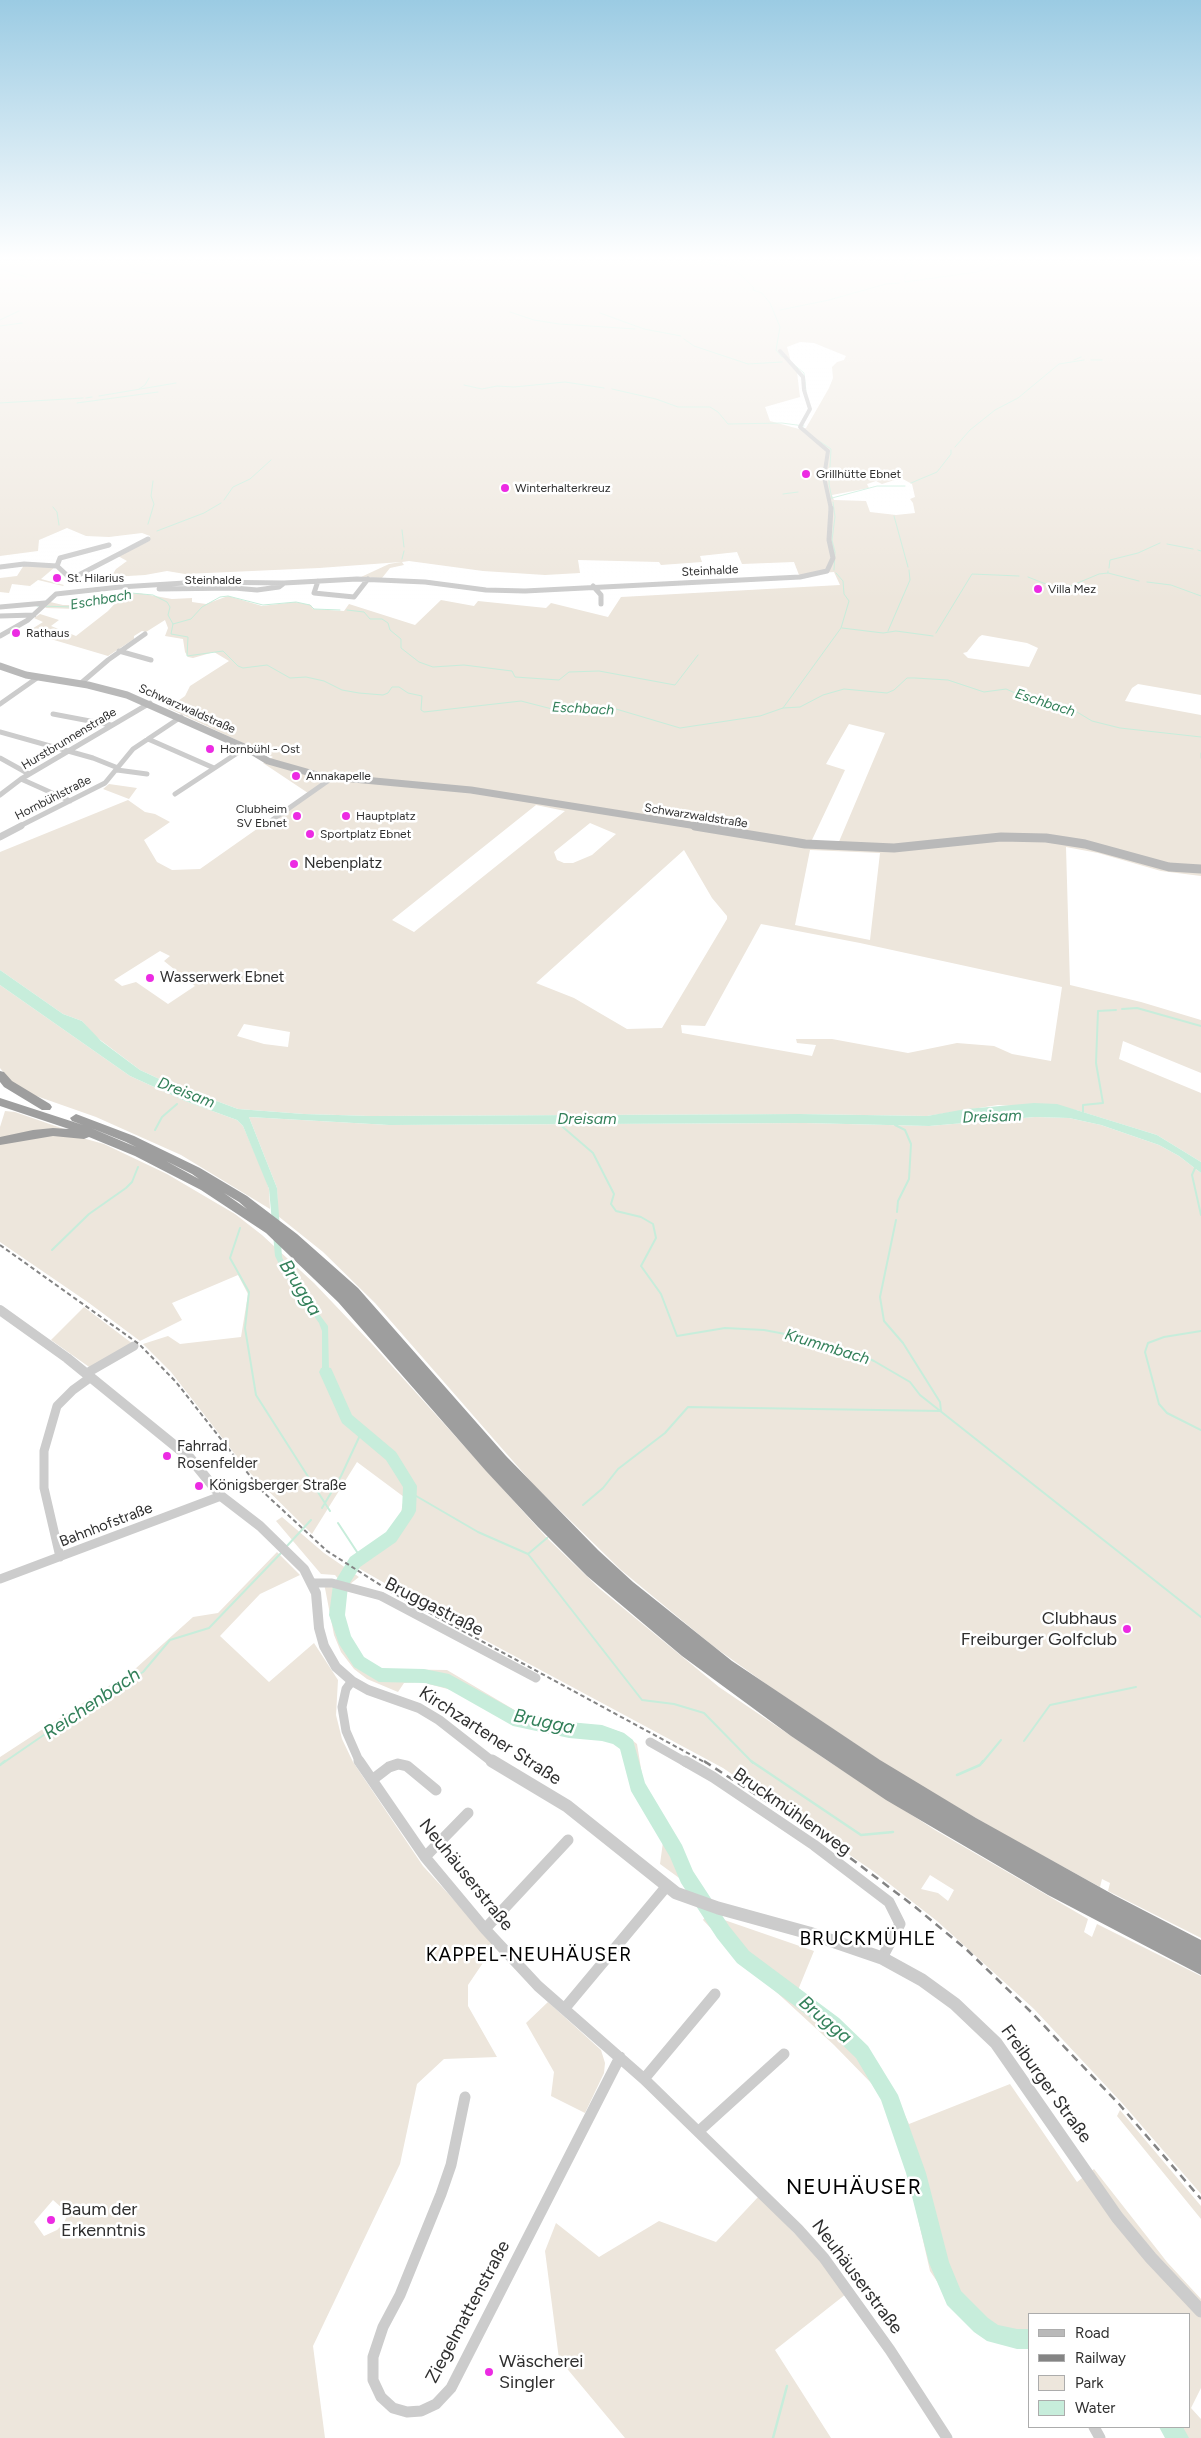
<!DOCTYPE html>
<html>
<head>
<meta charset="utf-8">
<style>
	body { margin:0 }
	#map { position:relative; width:1201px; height:2438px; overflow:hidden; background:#fff; font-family:Figtree,sans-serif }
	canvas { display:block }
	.legend { position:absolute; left:1028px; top:2313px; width:162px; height:115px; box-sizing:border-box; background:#fff; border:1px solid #acacac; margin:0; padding:6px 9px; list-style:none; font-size:15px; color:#2f2f2f }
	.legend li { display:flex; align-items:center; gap:10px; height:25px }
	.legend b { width:25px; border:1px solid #acacac }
</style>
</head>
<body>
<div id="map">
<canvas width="1201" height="2438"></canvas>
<ul class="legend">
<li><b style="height:6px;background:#b9b9b9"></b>Road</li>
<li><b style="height:6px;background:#848484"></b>Railway</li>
<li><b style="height:14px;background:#ede6dc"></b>Park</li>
<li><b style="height:14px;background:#c7eddb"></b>Water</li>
</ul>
</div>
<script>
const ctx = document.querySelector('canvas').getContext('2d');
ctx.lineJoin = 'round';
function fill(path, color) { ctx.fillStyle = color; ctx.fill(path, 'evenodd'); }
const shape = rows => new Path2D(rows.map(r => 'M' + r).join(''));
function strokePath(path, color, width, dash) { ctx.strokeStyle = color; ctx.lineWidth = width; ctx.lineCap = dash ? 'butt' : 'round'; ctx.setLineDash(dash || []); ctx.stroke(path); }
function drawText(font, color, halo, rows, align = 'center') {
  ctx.font = font + ' Figtree,sans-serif'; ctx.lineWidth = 5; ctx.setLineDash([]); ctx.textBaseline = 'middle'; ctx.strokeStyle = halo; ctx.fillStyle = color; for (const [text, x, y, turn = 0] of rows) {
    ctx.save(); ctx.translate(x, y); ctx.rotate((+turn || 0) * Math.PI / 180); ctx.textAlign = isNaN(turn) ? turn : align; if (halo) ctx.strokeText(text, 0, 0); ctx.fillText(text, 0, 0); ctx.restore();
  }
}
fill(shape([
	[0,261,1201,261,1201,695,1138,684,1132,688,1125,701,1201,715,1201,876,1161,871,1098,853,1066,847,1070,985,1141,1002,1201,1020,1201,1073,1123,1041,1119,1059,1201,1093,1201,1162,1157,1135,1076,1110,998,1105,927,1116,800,1114,371,1116,304,1114,238,1109,168,1083,140,1070,95,1036,82,1021,63,1014,0,970,0,852,128,800,145,812,155,814,170,822,144,840,157,862,172,870,200,869,308,793,263,763,273,757,168,708,185,696,190,686,229,661,214,652,193,658,188,657,185,652,183,639,165,636,168,628,165,620,146,632,142,631,134,636,134,639,108,656,27,632,43,622,34,618,40,614,59,620,51,626,76,636,108,611,119,599,105,600,97,605,76,609,45,608,50,602,63,605,88,605,102,599,138,593,172,599,192,598,192,602,206,604,228,596,262,606,295,602,311,605,313,609,344,611,349,604,415,625,441,600,474,606,478,601,546,608,551,603,608,617,621,597,840,585,834,572,799,575,794,562,742,564,737,552,700,556,702,562,661,565,659,562,578,560,580,573,545,575,483,571,409,561,402,562,404,565,390,568,382,578,361,577,389,564,401,562,319,568,185,574,167,571,145,575,111,577,116,569,127,561,118,556,149,541,150,536,142,533,109,537,86,536,67,528,39,540,38,551,0,556],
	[800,342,814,343,846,356,844,360,837,362,832,367,833,378,829,388,806,428,799,429,770,421,765,407,800,397,797,372,789,363,790,358,787,347],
	[901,478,912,484,915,497,910,499,913,503,915,513,896,515,870,512,866,501,834,500,832,495,869,488,867,484,876,481,882,484],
	[982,635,1027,643,1038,648,1029,667,968,658,963,653,967,652,979,637],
	[849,724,885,733,838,844,811,842,845,770,826,764],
	[536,805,565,811,414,932,392,920],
	[590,823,616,834,592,855,573,863,564,863,557,860,554,852],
	[684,850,712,898,727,916,727,919,662,1028,627,1029,574,998,536,983],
	[810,850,880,853,870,940,795,925],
	[761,924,860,943,1062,987,1051,1061,1012,1054,994,1046,957,1043,908,1053,832,1039,796,1039,797,1043,816,1045,812,1056,682,1033,681,1025,705,1026],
	[160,951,170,956,164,961,195,986,168,1004,136,982,122,986,114,980],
	[244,1024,290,1032,288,1047,264,1044,237,1036],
	[24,565,55,567,41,579,64,585,63,586,38,580,30,586,12,584,9,593,0,592,0,578,17,576],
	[109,784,137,788,129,799,103,789],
	[0,985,130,1076,185,1101,237,1120,243,1126,265,1177,269,1189,270,1209,181,1155,96,1117,25,1092,10,1081,0,1068],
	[5,1111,15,1112,64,1129,0,1139,0,1127],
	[249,1117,389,1125,805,1123,929,1126,1035,1117,1069,1118,1101,1125,1159,1145,1179,1156,1201,1173,1201,1938,1108,1891,1110,1883,1102,1879,1100,1887,998,1831,896,1771,769,1686,713,1646,621,1570,533,1484,375,1303,323,1252,278,1216,277,1188],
	[35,1136,75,1136,104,1144,167,1174,235,1214,262,1235,314,1283,373,1345,547,1538,600,1589,719,1687,828,1761,935,1830,1088,1919,1084,1932,1092,1937,1097,1924,1201,1976,1201,2194,1122,2103,1034,2009,937,1921,873,1871,723,1768,481,1638,353,1565,387,1537,399,1523,404,1497,357,1462,312,1534,248,1471,171,1372,143,1344,168,1336,180,1344,241,1337,248,1294,238,1275,172,1303,182,1320,140,1341,89,1303,0,1242,0,1144],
	[930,1875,954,1890,948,1901,938,1893,921,1889],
	[84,1307,133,1344,92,1369,51,1340],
	[282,1517,324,1553,359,1577,350,1584,341,1582,335,1575,321,1574,276,1521],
	[277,1552,300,1575,260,1594,220,1636,269,1682,314,1643,338,1680,336,1715,342,1739,353,1762,423,1866,495,1945,468,1985,468,2006,497,2057,444,2059,417,2084,400,2164,313,2346,325,2438,0,2438,0,1757,135,1669,193,1617,218,1613],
	[53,2200,62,2208,66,2218,64,2223,57,2230,44,2236,34,2222],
	[324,1583,347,1591,340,1614,345,1635,352,1648,365,1662,382,1669,447,1670,523,1715,609,1728,623,1733,637,1744,646,1799,673,1837,703,1889,686,1883,660,1864,663,1842,639,1802,623,1746,611,1735,534,1725,498,1716,459,1692,421,1682,404,1683,398,1692,367,1679,354,1669,341,1652,334,1635],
	[707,1914,814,1951,798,1990,850,2031,866,2049,888,2080,909,2124,1010,2084,1077,2182,1094,2169,1167,2262,1201,2299,1201,2388,1191,2408,1201,2419,1201,2438,1171,2438,1162,2427,1190,2427,1190,2314,1030,2314,1030,2344,1021,2345,985,2336,955,2308,930,2271,905,2162,883,2101,874,2086,834,2045,736,1955,703,1920],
	[548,2002,601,2050,605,2063,604,2073,585,2113,551,2096,554,2072,526,2023],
	[1120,2110,1201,2206,1201,2219,1117,2116],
	[759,2196,819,2259,846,2294,775,2350,831,2438,625,2438,559,2359,545,2251,556,2223,599,2257,659,2221,716,2242]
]), '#ede6dc');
fill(shape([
	[0,970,63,1014,82,1021,101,1041,140,1070,168,1083,238,1109,304,1114,371,1116,800,1114,927,1116,966,1109,1034,1103,1057,1104,1157,1135,1201,1162,1201,1173,1179,1156,1159,1145,1101,1125,1069,1118,1035,1117,929,1126,805,1123,389,1125,249,1117,277,1188,282,1257,289,1274,328,1326,329,1371,333,1386,328,1385,322,1371,322,1331,319,1323,285,1276,275,1256,269,1189,243,1126,237,1120,185,1101,130,1076,0,985]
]), '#c7eddb');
strokePath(shape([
	[699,261,727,266,741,275,754,288,753,290,762,293,770,303,780,327,776,350,782,357],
	[127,262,136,271,155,275],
	[731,264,735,261],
	[0,269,26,277],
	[905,281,905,275,911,271,912,264],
	[905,282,977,272,1010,261],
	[780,310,829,300,886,284,899,283],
	[510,312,534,320,559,324,635,329],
	[600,313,644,329],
	[0,320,19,311],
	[0,326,22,323],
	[644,329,681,336],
	[684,339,694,346,748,364,782,362],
	[1074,360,1081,357],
	[1091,360,1102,360],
	[791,362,804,373,806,391],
	[464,385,482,389,497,386,514,387,565,382,604,388],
	[139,389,145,385,149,378],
	[612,389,656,399,678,407,710,407,718,412,728,424,782,423,804,426],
	[99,396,176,383],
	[86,398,92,397],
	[0,403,83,398],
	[77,403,158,392],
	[819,441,831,449,829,484,832,499],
	[955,447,970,430,995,410,1018,398,1059,364,1084,360],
	[911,483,937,472,951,454,951,450],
	[783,494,798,492],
	[832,498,877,486,905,486],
	[224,500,233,487,250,479,271,460],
	[833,502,835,517,832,540,835,552,834,570],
	[53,507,57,512,59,525],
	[894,516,908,567],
	[148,524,154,504,151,496,153,481],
	[402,530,404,547],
	[157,531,204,513,221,503],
	[1167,544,1193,549],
	[1198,550,1201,551],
	[402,559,404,551],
	[1109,568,1110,560,1138,553,1160,543],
	[1108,573,1139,581],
	[1028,577,1061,590,1099,574,1108,573,1108,571],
	[1147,582,1171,585,1201,596],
	[37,606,76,607,131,593,153,595,167,602,170,607,168,615,173,624,171,634,188,637,187,656,223,651,238,666,243,668,267,665,290,678,306,677,324,681,342,690,359,693,383,695,388,693,392,687,399,687,408,693,422,696,421,710,424,712,521,701,556,710,616,709,680,728,760,716,783,708,800,707,823,695,844,689,887,693,894,690,907,678,915,678,948,680,984,692,1006,689,1029,699,1072,709,1092,721,1120,728,1201,737],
	[347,610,364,612,370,619,382,619,388,623,390,630,401,639,401,648,419,662,433,667,464,665,512,671,515,677,559,680,569,672,599,671,675,685,698,655],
	[173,624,191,619,202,607,220,597,228,596,263,605,296,602,310,605,314,609,340,610],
	[842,628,883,633,896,631,933,636],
	[888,631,910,580,909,570],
	[936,633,972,574,1019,576],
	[783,708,841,628,849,601,844,594,843,581,836,573],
	[1201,753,1201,758]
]), '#c7eddb', 1);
strokePath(shape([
	[1122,1009,1137,1008,1201,1026],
	[1083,1112,1083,1105,1103,1103,1096,1063,1098,1011,1116,1010],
	[557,1122,593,1153,614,1194,611,1204,616,1211,641,1217,653,1224,656,1238,641,1266,661,1294,677,1336,725,1328,764,1330,801,1337,831,1350,858,1354,874,1361,910,1382,920,1395,1201,1617],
	[895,1125,905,1130,911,1144,909,1179,898,1201,897,1212],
	[155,1130,162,1117,177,1104],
	[1201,1166,1195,1168,1192,1175,1201,1215],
	[240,1228,230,1258,249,1292,245,1328,256,1395,330,1511],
	[52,1250,89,1214,126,1188,132,1182,138,1167],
	[1201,1331,1164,1337,1148,1343,1145,1352,1159,1404,1167,1413,1201,1430],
	[411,1493,478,1532,528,1554,642,1700,674,1704,704,1713,753,1763],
	[583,1505,603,1488,618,1469,665,1433,688,1407,941,1411,940,1402,903,1343,884,1321,880,1297,896,1220],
	[322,1508,341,1476,362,1431],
	[338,1523,361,1558],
	[286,1547,311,1520],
	[528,1554,547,1538],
	[1024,1741,1050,1705,1136,1687],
	[3,1763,86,1706,143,1672,170,1640,209,1628,282,1552],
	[982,1763,1001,1740]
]), '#c7eddb', 2);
strokePath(shape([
	[751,1761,861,1835,893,1832],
	[0,1765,5,1761],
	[957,1775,980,1765,983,1761],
	[773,2438,787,2386]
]), '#c7eddb', 2.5);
fill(shape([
	[326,1367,331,1368,352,1415,396,1452,417,1486,416,1511,414,1515,396,1542,360,1567,348,1586,345,1615,351,1636,364,1657,382,1668,424,1669,449,1674,516,1711,569,1722,602,1725,624,1733,633,1740,645,1783,682,1845,693,1871,729,1926,749,1951,839,2018,868,2046,898,2095,926,2173,949,2262,961,2291,988,2318,998,2325,1017,2329,1030,2329,1030,2349,1017,2349,987,2341,974,2332,947,2305,929,2263,906,2173,881,2100,856,2058,827,2030,737,1963,717,1938,681,1883,670,1857,631,1791,620,1749,613,1744,602,1741,569,1738,513,1726,446,1688,424,1683,379,1682,354,1667,339,1644,329,1615,333,1585,350,1557,386,1532,402,1510,403,1487,386,1460,342,1423,319,1372,321,1368,326,1367],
	[1159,2427,1183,2427,1189,2438,1165,2438,1159,2427]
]), '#c7eddb');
strokePath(shape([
	[780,351,803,377,804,390,810,409,800,427,828,451,824,477,831,509]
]), '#ccc', 4);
strokePath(shape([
	[57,566,60,558,109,545],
	[0,567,24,564,57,566,71,579],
	[71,579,148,539],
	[318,581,314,593,354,597,368,579],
	[593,586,601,595,601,604],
	[159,589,234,588,257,590,279,587,283,584],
	[0,607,45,603],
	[0,616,34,615],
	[0,636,28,620,56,594,120,587,201,582,284,583,357,579,425,582,486,590,525,591,800,577,827,571,833,558,829,540,831,508],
	[119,651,151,660],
	[80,684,108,660,145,634],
	[0,704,37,678],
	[53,714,111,725],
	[0,732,93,758,118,768],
	[148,739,214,768],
	[0,758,29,774],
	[117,770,147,774],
	[21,779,70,801],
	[175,794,245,748],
	[0,795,21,779,150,703],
	[265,825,332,778],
	[18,827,105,783,133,749,181,717]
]), '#ccc', 5);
strokePath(shape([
	[0,837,21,826]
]), '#ccc', 7);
strokePath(shape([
	[87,1373,134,1346],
	[60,1557,44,1488,44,1451,57,1406,73,1390,91,1377],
	[0,1579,221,1496],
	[313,1583,332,1583,381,1596,536,1678],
	[352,1681,346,1689,342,1707,346,1731,360,1763],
	[650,1742,687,1763]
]), '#ccc', 9);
strokePath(shape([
	[359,1761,425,1857,485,1929,538,1986,644,2079,798,2229,824,2258,890,2350,947,2438],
	[685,1761,713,1777,814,1845,889,1902,900,1924,882,1958],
	[372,1780,389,1767,398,1764,407,1766,436,1790],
	[425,1857,468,1813],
	[485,1929,568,1840],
	[565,2008,666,1887],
	[644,2079,715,1994],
	[465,2097,451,2165,441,2194,400,2295,383,2327,373,2357,373,2380,381,2397,393,2408,407,2412,421,2411,436,2404,451,2388,620,2057],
	[699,2131,784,2054],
	[1094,2427,1100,2438]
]), '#ccc', 11);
strokePath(shape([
	[0,1310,67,1358,190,1458,221,1496,260,1526,304,1569,316,1593,319,1628,324,1646,336,1667,352,1681,368,1690,419,1708,439,1720,494,1763]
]), '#ccc', 10);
strokePath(shape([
	[492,1761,567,1806,676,1893,718,1908,809,1933,882,1958,922,1980,955,2004,996,2043,1117,2217,1151,2258,1201,2311]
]), '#ccc', 13);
strokePath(shape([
	[0,666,26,675,88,685,127,695,253,751],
	[248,749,268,761,321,776,471,790,703,827]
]), '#b9b9b9', 7);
strokePath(shape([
	[695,826,805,844,894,848,1001,837,1046,838,1085,844,1169,867,1201,869]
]), '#b9b9b9', 9);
fill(shape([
	[0,1071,4,1072,12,1081,50,1104,52,1107,50,1110,42,1110,4,1087,0,1082,0,1071],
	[0,1098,83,1125,72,1121,70,1118,76,1114,134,1136,200,1168,247,1196,297,1234,358,1288,506,1456,598,1550,633,1582,732,1661,880,1760,976,1818,1114,1895,1201,1940,1201,1975,1048,1895,886,1800,791,1736,682,1656,587,1576,538,1527,486,1471,338,1302,266,1233,201,1190,135,1156,89,1137,84,1139,53,1136,0,1145,0,1137,33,1130,53,1128,69,1129,0,1106,0,1098],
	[91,1128,126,1142,136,1147,91,1128],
	[166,1161,192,1174,199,1179,166,1161],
	[224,1193,239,1202,247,1209,224,1193]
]), '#9e9e9e');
strokePath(shape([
	[0,1245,139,1344,176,1382,261,1490,327,1551,393,1593,706,1763]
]), '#848484', 2, [4.5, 3]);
strokePath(shape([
	[704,1761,829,1842,914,1906,967,1950,1031,2012,1119,2104,1201,2199]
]), '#848484', 2.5, [8, 5.5]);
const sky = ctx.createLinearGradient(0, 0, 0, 602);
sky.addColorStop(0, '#9bcbe3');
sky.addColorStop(0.43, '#fff');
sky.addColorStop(1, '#ffffff00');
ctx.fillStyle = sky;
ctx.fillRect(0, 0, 1201, 602);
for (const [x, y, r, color] of [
	[806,474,5,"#ec2be3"],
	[505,488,5,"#ec2be3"],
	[57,578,5,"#ec2be3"],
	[1038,589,5,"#ec2be3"],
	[16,633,5,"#ec2be3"],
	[210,749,5,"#ec2be3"],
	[296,776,5,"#ec2be3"],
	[297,816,5,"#ec2be3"],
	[346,816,5,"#ec2be3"],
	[310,834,5,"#ec2be3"],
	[294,864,5,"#ec2be3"],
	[150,978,5,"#ec2be3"],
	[167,1456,5,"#ec2be3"],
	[199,1486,5,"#ec2be3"],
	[1127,1629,5,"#ec2be3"],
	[51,2220,5,"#ec2be3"],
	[489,2372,5,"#ec2be3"]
]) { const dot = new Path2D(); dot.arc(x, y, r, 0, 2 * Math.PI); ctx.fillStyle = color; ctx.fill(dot); strokePath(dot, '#fff', 2); }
drawText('12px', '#2f2f2f', '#fff', [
	["Grillhütte Ebnet",816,474],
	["Winterhalterkreuz",515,488],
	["St. Hilarius",67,578],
	["Villa Mez",1048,589],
	["Rathaus",26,633],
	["Hornbühl - Ost",220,749],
	["Annakapelle",306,776],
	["Clubheim",287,809,"right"],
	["SV Ebnet",287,823,"right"],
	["Hauptplatz",356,816],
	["Sportplatz Ebnet",320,834]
], 'left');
drawText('12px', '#2f2f2f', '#fff', [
	["Steinhalde",710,571,-3],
	["Steinhalde",213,580],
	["Schwarzwaldstraße",187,709,24],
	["Hurstbrunnenstraße",69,739,-31],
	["Hornbühlstraße",53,798,-27],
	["Schwarzwaldstraße",696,816,9]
]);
drawText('italic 14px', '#33805a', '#fff', [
	["Eschbach",101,600,-10],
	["Eschbach",1045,703,18],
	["Eschbach",583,709,3]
]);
drawText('15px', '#2f2f2f', '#fff', [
	["Nebenplatz",304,864],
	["Wasserwerk Ebnet",160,978],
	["Fahrrad",177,1447],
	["Rosenfelder",177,1464],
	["Königsberger Straße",209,1486]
], 'left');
drawText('15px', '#2f2f2f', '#fff', [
	["Bahnhofstraße",106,1525,-21]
]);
drawText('italic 16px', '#33805a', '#fff', [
	["Dreisam",186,1093,21],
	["Dreisam",992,1117,-2],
	["Dreisam",587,1119],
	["Krummbach",827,1347,17]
]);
drawText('18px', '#2f2f2f', '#fff', [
	["Bruggastraße",434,1607,27],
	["Kirchzartener Straße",490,1736,33],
	["Bruckmühlenweg",792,1812,35],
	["Neuhäuserstraße",466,1875,51],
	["Freiburger Straße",1046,2084,54],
	["Neuhäuserstraße",857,2277,53],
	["Ziegelmattenstraße",468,2312,-62]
]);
drawText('18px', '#2f2f2f', '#fff', [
	["Clubhaus",1117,1619,"right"],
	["Freiburger Golfclub",1117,1640,"right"],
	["Baum der",61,2210],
	["Erkenntnis",61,2231],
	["Wäscherei",499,2362],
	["Singler",499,2383]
], 'left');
drawText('italic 19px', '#33805a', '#fff', [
	["Brugga",300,1288,58],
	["Reichenbach",92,1704,-34],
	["Brugga",544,1722,12],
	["Brugga",825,2020,40]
]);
ctx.letterSpacing = '1px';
drawText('19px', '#000', '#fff', [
	["BRUCKMÜHLE",868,1939],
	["KAPPEL-NEUHÄUSER",529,1955]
]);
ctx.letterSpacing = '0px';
ctx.letterSpacing = '1px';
drawText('21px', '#000', '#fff', [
	["NEUHÄUSER",854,2188]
]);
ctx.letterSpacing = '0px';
</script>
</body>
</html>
